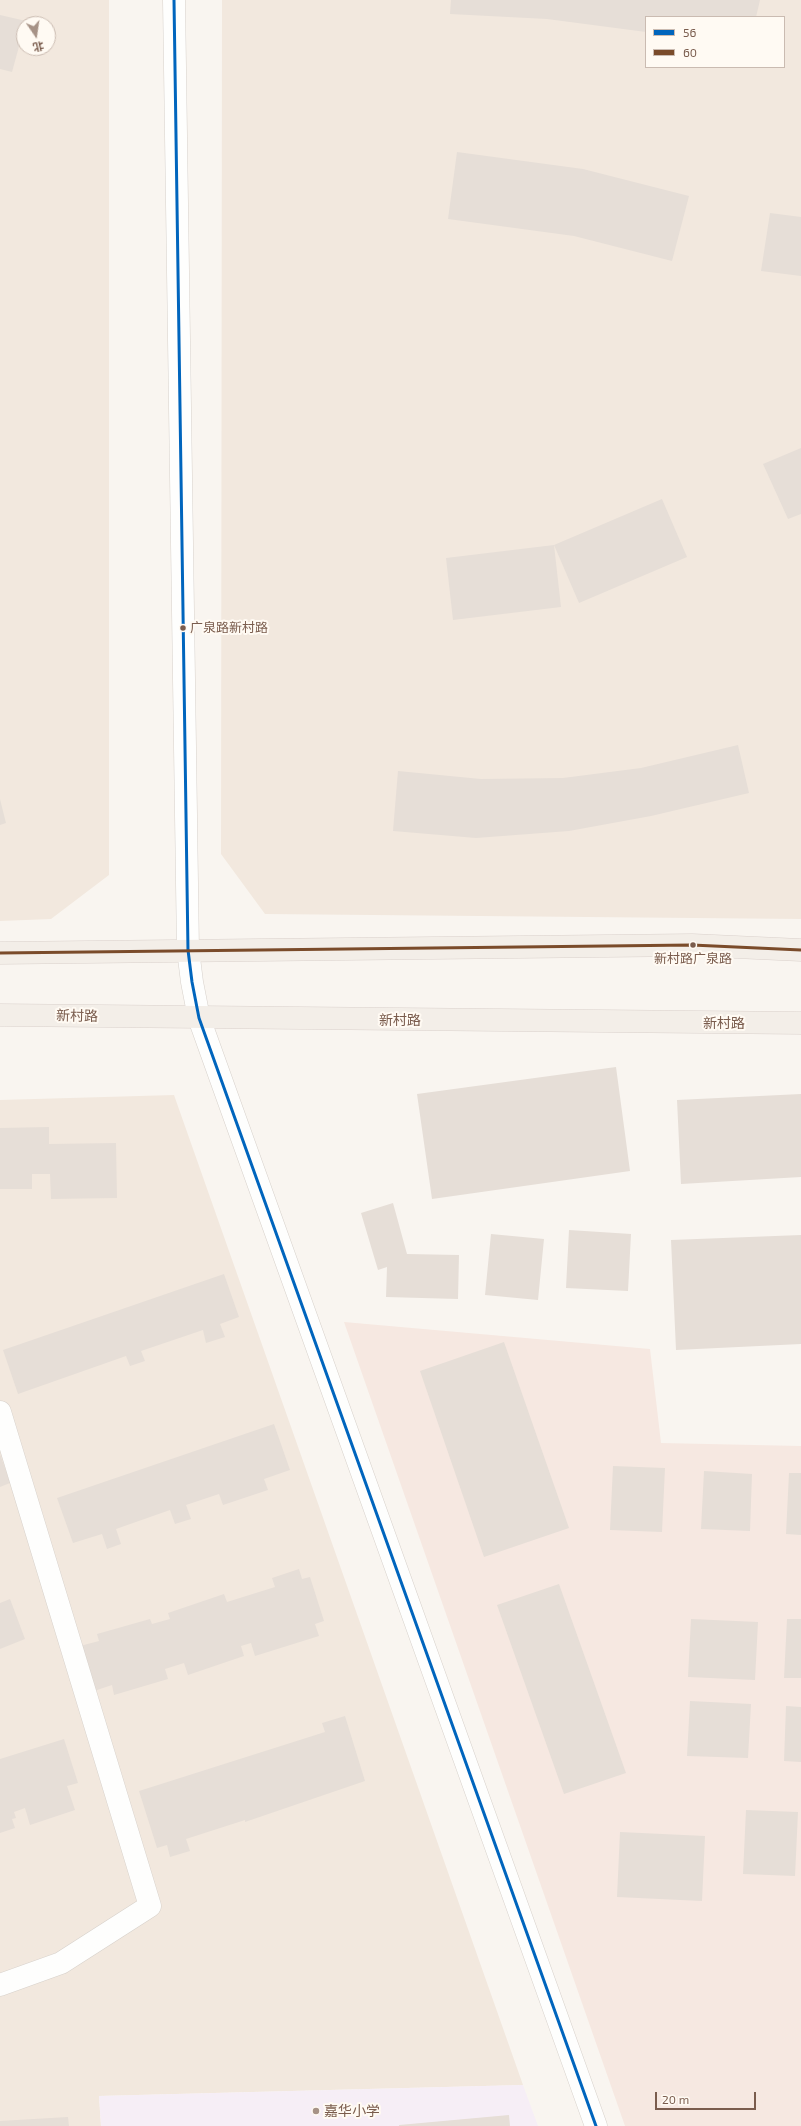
<!DOCTYPE html>
<html>
<head>
<meta charset="utf-8">
<style>
	body { margin:0 }
	#map { position:relative; width:801px; height:2126px; overflow:hidden; background:#f9f5f0; font-family:"Exo 2","Noto Sans SC",sans-serif }
	canvas { display:block }
	.legend { position:absolute; left:645px; top:16px; width:140px; height:52px; box-sizing:border-box; background:#fffaf3; border:1px solid #cabbb1; margin:0; padding:5px 7px; list-style:none; font-size:12px; color:#7a5c4d }
	.legend li { display:flex; align-items:center; gap:8px; height:20px }
	.legend b { width:20px; border:1px solid #cabbb1 }
	.north { position:absolute; left:16px; top:16px; width:40px; height:40px; box-sizing:border-box; background:#fffaf3; border:1px solid #cabbb1; border-radius:50%; rotate:167deg; font-size:11px; font-weight:700; line-height:16px; text-align:center; color:#7a5c4d }
	.north::after { content:''; display:block; margin:auto; width:14px; height:18px; background:#a69286; clip-path:polygon(50% 0,100% 100%,50% 72%,0 100%) }
	.scale { position:absolute; left:655px; top:2092px; width:101px; height:18px; box-sizing:border-box; border:2px solid #7a5c4d; border-top:0; padding-left:5px; font-size:12px; line-height:14px; white-space:nowrap; color:#7a5c4d; -webkit-text-stroke:3px #fffaf3; paint-order:stroke }
</style>
</head>
<body>
<div id="map">
<canvas width="801" height="2126"></canvas>
<ul class="legend">
<li><b style="height:5px;background:#0065bd"></b>56</li>
<li><b style="height:5px;background:#7a4b2a"></b>60</li>
</ul>
<div class="north">北</div>
<div class="scale">20 m</div>
</div>
<script>
const ctx = document.querySelector('canvas').getContext('2d');
ctx.lineJoin = 'round';
function fill(path, color) { ctx.fillStyle = color; ctx.fill(path, 'evenodd'); }
const shape = rows => new Path2D(rows.map(r => 'M' + r).join(''));
function strokePath(path, color, width, dash) { ctx.strokeStyle = color; ctx.lineWidth = width; ctx.lineCap = dash ? 'butt' : 'round'; ctx.setLineDash(dash || []); ctx.stroke(path); }
function drawText(font, color, halo, rows, align = 'center') {
  ctx.font = font + ' "Exo 2","Noto Sans SC",sans-serif'; ctx.lineWidth = 4; ctx.setLineDash([]); ctx.textBaseline = 'middle'; ctx.strokeStyle = halo; ctx.fillStyle = color; for (const [text, x, y, turn = 0] of rows) {
    ctx.save(); ctx.translate(x, y); ctx.rotate((+turn || 0) * Math.PI / 180); ctx.textAlign = isNaN(turn) ? turn : align; if (halo) ctx.strokeText(text, 0, 0); ctx.fillText(text, 0, 0); ctx.restore();
  }
}
fill(shape([
	[0,0,109,0,109,875,51,919,0,921],
	[24,24,48,24,48,48,24,48],
	[222,0,801,0,801,919,265,914,221,854],
	[646,17,784,17,784,67,646,67],
	[174,1095,523,2085,99,2096,101,2126,0,2126,0,1100]
]), '#f2e8de');
fill(shape([
	[344,1322,650,1349,661,1443,801,1446,801,2126,625,2126]
]), '#f6e8e1');
fill(shape([
	[523,2085,538,2126,101,2126,99,2096]
]), '#f6eef6');
fill(shape([
	[451,0,760,0,756,17,646,17,646,32,547,19,450,14],
	[0,15,26,21,12,72,0,69],
	[457,152,583,169,689,196,672,261,574,236,448,219],
	[770,213,801,217,801,276,761,271],
	[801,448,801,514,788,519,763,464],
	[662,499,687,557,579,603,554,545],
	[554,545,561,607,453,620,446,558],
	[738,745,749,793,651,816,569,831,476,838,393,831,398,771,481,779,563,778,641,768],
	[0,799,6,823,0,825],
	[616,1067,630,1171,432,1199,417,1094],
	[801,1094,801,1177,681,1184,677,1100],
	[49,1127,49,1144,116,1143,117,1198,51,1199,50,1174,32,1174,32,1189,0,1189,0,1128],
	[393,1203,407,1254,459,1255,458,1299,386,1297,387,1267,378,1270,361,1213],
	[569,1230,631,1234,628,1291,566,1288],
	[491,1234,544,1239,538,1300,485,1295],
	[801,1235,801,1344,676,1350,671,1240],
	[224,1274,239,1317,220,1324,225,1337,206,1343,203,1330,141,1351,145,1361,130,1366,126,1356,18,1394,3,1350],
	[504,1342,569,1528,484,1557,420,1371],
	[274,1424,290,1470,264,1479,268,1490,223,1505,219,1494,186,1505,191,1519,175,1524,170,1510,116,1529,121,1544,107,1549,102,1534,73,1543,57,1498],
	[0,1454,10,1483,0,1487],
	[613,1466,665,1468,662,1532,610,1530],
	[704,1471,752,1474,750,1531,701,1529],
	[789,1473,801,1473,801,1535,786,1534],
	[299,1569,302,1579,310,1577,324,1621,315,1624,319,1636,255,1656,251,1643,241,1646,244,1656,188,1675,184,1663,165,1669,168,1679,114,1695,112,1685,94,1691,80,1646,99,1641,97,1634,150,1619,152,1624,170,1619,168,1613,224,1594,227,1602,275,1587,272,1578],
	[559,1584,626,1773,564,1794,497,1605],
	[10,1599,25,1639,0,1649,0,1603],
	[691,1619,758,1622,755,1680,688,1677],
	[787,1619,801,1619,801,1678,784,1678],
	[690,1701,751,1704,748,1758,687,1756],
	[786,1706,801,1707,801,1762,784,1761],
	[345,1716,365,1781,245,1822,245,1820,186,1839,190,1851,170,1857,167,1845,157,1848,139,1791,325,1732,322,1723],
	[64,1739,78,1783,67,1786,75,1810,30,1825,25,1808,14,1812,16,1818,12,1819,15,1828,0,1833,0,1759],
	[746,1810,798,1812,795,1876,743,1874],
	[620,1832,705,1836,702,1901,617,1897],
	[509,2115,510,2126,399,2126,399,2125],
	[68,2117,69,2126,0,2126,0,2121]
]), '#e6ded7');
const minor = shape([
	[174,0,188,950,192,982,199,1018,596,2126],
	[0,1412,150,1906,61,1963,0,1985]
]);
const major = shape([
	[0,953,692,945,801,950],
	[0,1015,801,1023]
]);
strokePath(minor, '#d7d1cb', 23);
strokePath(major, '#dad1cc', 23);
strokePath(minor, '#fefefd', 22);
strokePath(major, '#f3eee8', 22);
strokePath(shape([
	[174,0,188,950,192,982,199,1018,596,2126]
]), '#0065bd', 3);
strokePath(shape([
	[0,953,692,945,801,950]
]), '#7a4b2a', 3);
for (const [x, y, r, color] of [
	[183,628,3.5,"#7a5c4d"],
	[693,945,3.5,"#7a5c4d"],
	[316,2111,4,"#a69286"]
]) { const dot = new Path2D(); dot.arc(x, y, r, 0, 2 * Math.PI); ctx.fillStyle = color; ctx.fill(dot); strokePath(dot, '#fffaf3', 1.5); }
drawText('13px', '#7a5c4d', '#fffaf3', [
	["广泉路新村路",190,628],
	["新村路广泉路",693,959,"center"]
], 'left');
drawText('14px', '#7a5c4d', '#fffaf3', [
	["新村路",77,1016,1],
	["新村路",400,1020],
	["新村路",724,1023]
]);
drawText('14px', '#7a5c4d', '#fffaf3', [
	["嘉华小学",324,2111]
], 'left');
</script>
</body>
</html>
